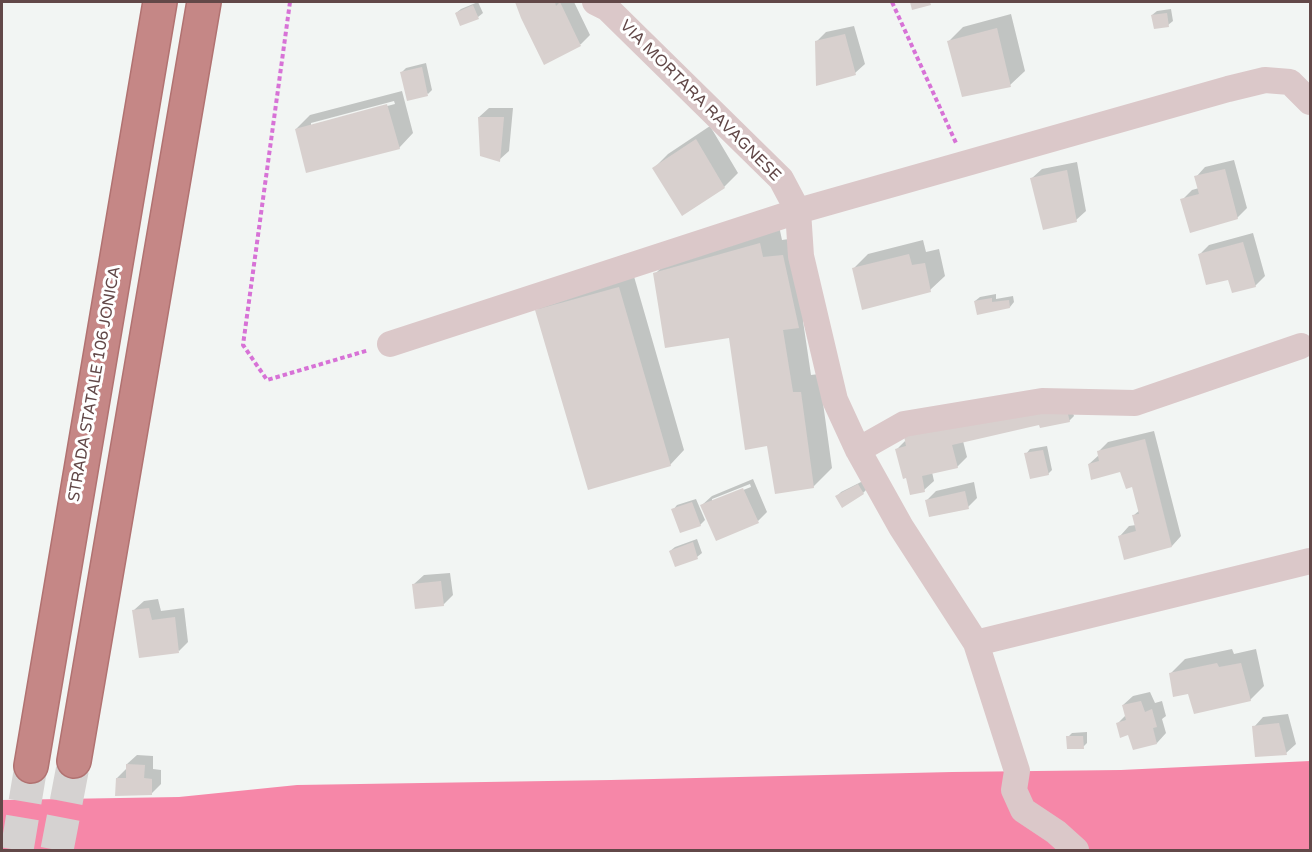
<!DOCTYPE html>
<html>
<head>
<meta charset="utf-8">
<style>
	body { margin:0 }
	#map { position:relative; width:1312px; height:852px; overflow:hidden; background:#f2f5f3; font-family:"Varela Round",sans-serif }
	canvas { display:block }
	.frame { position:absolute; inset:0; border:3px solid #624848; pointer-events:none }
</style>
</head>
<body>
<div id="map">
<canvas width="1312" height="852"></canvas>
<div class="frame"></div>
</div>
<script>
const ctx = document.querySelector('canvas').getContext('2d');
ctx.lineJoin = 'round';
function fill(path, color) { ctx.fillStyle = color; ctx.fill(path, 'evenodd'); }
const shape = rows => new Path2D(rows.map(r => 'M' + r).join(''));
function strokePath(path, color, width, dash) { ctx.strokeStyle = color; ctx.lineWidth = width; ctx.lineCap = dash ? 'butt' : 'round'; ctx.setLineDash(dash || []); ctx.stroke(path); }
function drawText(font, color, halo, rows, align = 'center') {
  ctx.font = font + ' "Varela Round",sans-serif'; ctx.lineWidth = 6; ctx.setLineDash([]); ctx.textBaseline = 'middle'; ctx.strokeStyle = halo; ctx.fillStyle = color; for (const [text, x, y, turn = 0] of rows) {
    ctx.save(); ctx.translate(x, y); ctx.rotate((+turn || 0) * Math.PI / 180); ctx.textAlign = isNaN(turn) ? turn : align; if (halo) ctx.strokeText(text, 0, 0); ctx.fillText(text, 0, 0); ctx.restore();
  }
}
fill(shape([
	[1310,761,1310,850,2,850,2,800,179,797,297,785,611,780,952,772,1121,770]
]), '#f687a8');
fill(shape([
	[478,2,483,13,478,17,461,24,456,13,461,9],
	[517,2,574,2,590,35,581,44,545,63,523,17],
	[1171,9,1173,21,1168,25,1152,15,1157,11],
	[1011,14,1025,71,1010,85,949,41,963,27],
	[854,26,865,64,855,73,816,42,826,32],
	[426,63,432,90,428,94,402,72,406,68],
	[402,91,413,133,399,148,296,129,310,115],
	[394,101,395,104,311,126,311,123],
	[489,108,513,108,509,151,499,160,479,117],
	[710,126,738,173,724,187,654,168,668,154],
	[1234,160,1247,208,1237,218,1182,200,1192,190,1199,188,1196,177,1205,167],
	[1077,162,1086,211,1076,220,1032,178,1042,169],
	[779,226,782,240,802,237,816,308,803,321,811,375,819,374,832,468,813,487,769,444,731,336,655,274,674,255],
	[1253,233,1265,276,1255,286,1229,278,1200,254,1209,245],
	[923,240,926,252,939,249,945,276,930,290,854,268,868,254],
	[633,273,684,450,670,465,537,310,551,296],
	[996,294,996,299,1013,296,1014,302,1010,307,975,301,980,297],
	[1070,404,1074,416,1069,421,1040,422,963,441,967,457,957,467,932,472,934,481,924,490,897,449,906,440],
	[1154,431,1181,536,1172,546,1120,536,1129,526,1136,525,1134,515,1140,510,1133,485,1121,470,1089,464,1099,455,1098,452,1108,442],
	[1047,446,1052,470,1048,474,1026,454,1030,449],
	[753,479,767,512,758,521,702,505,712,496],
	[750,484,751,487,712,502,712,499],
	[863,481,868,488,863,493,843,505,837,496,841,492],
	[974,482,977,498,968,507,926,501,936,491],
	[696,499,705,520,700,525,673,510,677,505],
	[697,539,702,553,697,557,670,551,675,547],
	[450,573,453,595,443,605,414,584,424,575],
	[158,599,161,611,184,608,188,642,179,651,134,610,144,601],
	[1232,649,1234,654,1256,649,1264,686,1250,700,1189,692,1171,673,1185,659],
	[1150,692,1155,703,1162,701,1166,716,1162,719,1166,733,1157,743,1129,733,1118,723,1126,715,1123,705,1133,696],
	[1288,714,1296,744,1286,753,1254,727,1263,717],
	[1087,732,1087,743,1083,747,1068,737,1072,733],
	[137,755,153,756,153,769,161,770,161,784,152,793,117,778,127,768,127,764]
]), '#0003');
fill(shape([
	[515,2,555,2,556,6,560,2,581,46,544,65,521,18],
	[910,2,930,2,931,5,912,10],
	[473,5,479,19,460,26,455,13],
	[1167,13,1169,27,1154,29,1151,15],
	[997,28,1011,87,962,97,947,41],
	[845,34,856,75,816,86,815,41],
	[422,67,428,96,407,101,400,72],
	[387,104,400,149,306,173,295,129],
	[478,117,504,117,500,162,480,156],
	[696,139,725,188,682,216,652,168],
	[1225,169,1238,219,1190,233,1180,199,1199,194,1194,176],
	[1067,170,1077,222,1043,230,1030,178],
	[1243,242,1256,287,1232,293,1228,280,1206,285,1198,254],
	[760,243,763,257,783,255,799,328,783,330,793,392,801,392,814,488,775,494,767,446,745,450,729,338,665,348,653,273],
	[909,254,912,265,925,263,931,292,862,310,852,268],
	[619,287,671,466,588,490,535,310],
	[992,298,992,302,1009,300,1010,308,977,315,974,301],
	[1066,407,1070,422,1040,428,1039,425,952,445,958,468,922,476,925,492,910,495,906,478,903,479,895,449,906,446,904,436],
	[1145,439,1172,547,1124,560,1118,536,1136,531,1132,515,1139,514,1132,487,1126,489,1120,472,1091,480,1088,464,1099,461,1097,451],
	[1043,450,1049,475,1030,479,1024,453],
	[858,484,864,494,842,508,835,496],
	[743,488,759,523,716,541,700,505],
	[965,491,969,509,929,517,925,500],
	[692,502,701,526,680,533,671,509],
	[693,542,698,559,675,567,669,551],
	[441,581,444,606,415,609,412,584],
	[149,608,152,620,175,617,179,653,139,658,132,610],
	[1217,663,1219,667,1241,663,1251,701,1194,714,1188,694,1173,697,1169,673],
	[1141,701,1145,712,1152,709,1157,727,1153,728,1157,744,1133,750,1128,735,1120,738,1116,723,1126,720,1122,705],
	[1279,723,1287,755,1255,757,1252,726],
	[1066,736,1083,736,1084,749,1067,749],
	[126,764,145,765,144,778,152,779,152,795,115,796,116,778,126,778]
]), '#d8d0ce');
strokePath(shape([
	[17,850,31,766],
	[57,850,74,761]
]), '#d5d2d1', 33, [33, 16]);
const highway = shape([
	[74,761,204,2],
	[31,766,160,2]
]);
strokePath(highway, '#b17271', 36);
strokePath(shape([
	[290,2,243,345,267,380,369,350],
	[892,2,956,143]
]), '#d772d6', 4, [4.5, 3]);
strokePath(shape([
	[595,2,607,8,781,179,798,211,801,256,835,400,858,450,901,527,976,643,1017,771,1014,790,1023,810,1056,832,1076,850],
	[390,344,798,211,1228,89,1265,80,1290,82,1310,102],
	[858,450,904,424,1042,401,1135,403,1301,346],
	[976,643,1310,561]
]), '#dbc8c9', 26);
strokePath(highway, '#c58786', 33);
drawText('16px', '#624848', '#fff', [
	["VIA MORTARA RAVAGNESE",700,101,45],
	["STRADA STATALE 106 JONICA",95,384,-80]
]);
</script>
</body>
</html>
